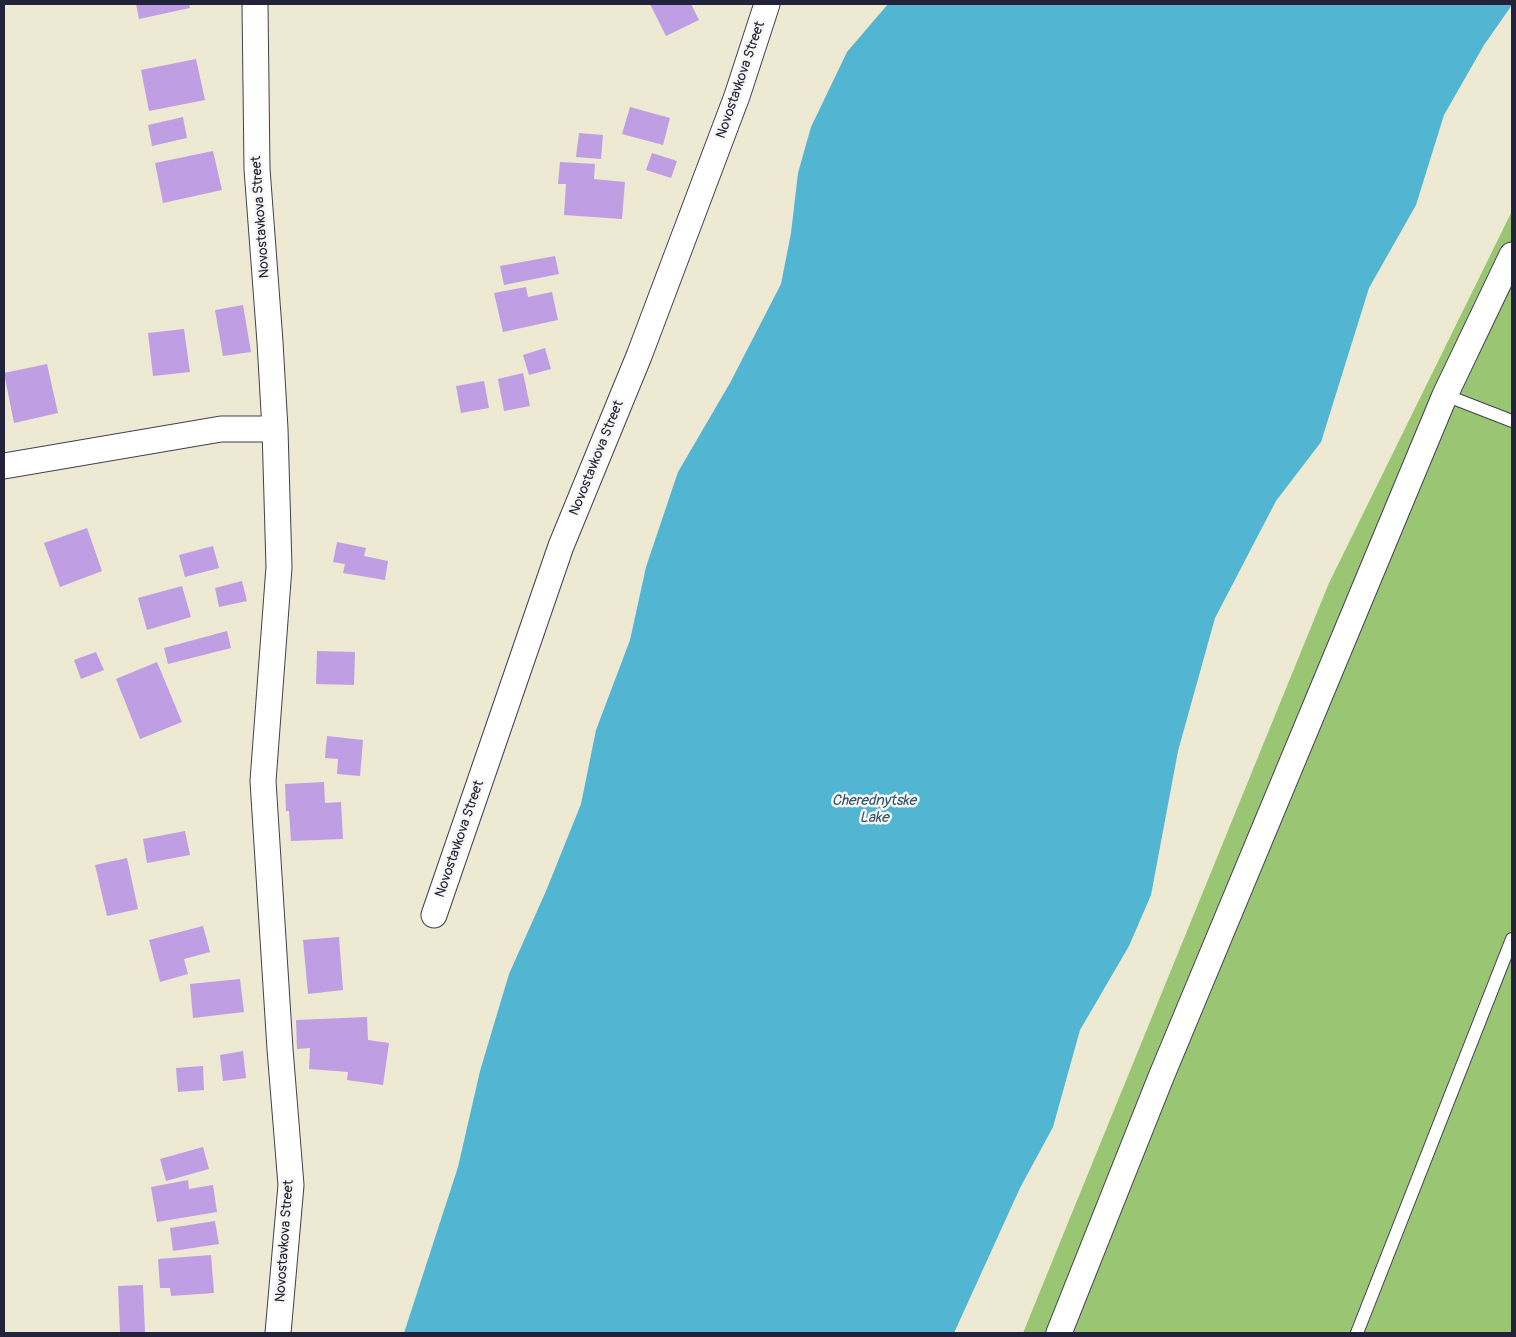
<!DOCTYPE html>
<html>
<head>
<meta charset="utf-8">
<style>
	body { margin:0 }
	#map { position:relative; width:1516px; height:1337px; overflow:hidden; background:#ede9d3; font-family:Pangolin,sans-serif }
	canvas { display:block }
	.frame { position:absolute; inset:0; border:5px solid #22223b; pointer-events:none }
</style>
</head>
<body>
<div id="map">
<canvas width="1516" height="1337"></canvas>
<div class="frame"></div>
</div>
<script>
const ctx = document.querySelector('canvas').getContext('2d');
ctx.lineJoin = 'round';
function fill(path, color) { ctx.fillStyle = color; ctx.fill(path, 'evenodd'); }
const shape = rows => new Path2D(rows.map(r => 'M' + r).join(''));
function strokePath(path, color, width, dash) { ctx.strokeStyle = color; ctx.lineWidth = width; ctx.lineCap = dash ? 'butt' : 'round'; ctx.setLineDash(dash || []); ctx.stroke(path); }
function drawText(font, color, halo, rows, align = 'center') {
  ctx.font = font + ' Pangolin,sans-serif'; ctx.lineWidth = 5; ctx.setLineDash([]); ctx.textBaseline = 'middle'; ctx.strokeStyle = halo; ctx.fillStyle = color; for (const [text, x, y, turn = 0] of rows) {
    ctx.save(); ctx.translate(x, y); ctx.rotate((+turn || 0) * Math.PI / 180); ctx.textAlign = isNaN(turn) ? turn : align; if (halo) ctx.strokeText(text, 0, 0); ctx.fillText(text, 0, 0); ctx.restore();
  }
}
fill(shape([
	[1512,211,1512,1333,1023,1333,1329,583]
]), '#9ac674');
fill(shape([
	[888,4,1512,4,1512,5,1484,45,1444,115,1416,205,1369,288,1321,442,1276,501,1215,618,1178,751,1151,895,1129,946,1080,1030,1053,1127,1020,1188,954,1333,404,1333,458,1167,480,1071,509,974,546,891,581,804,596,730,630,640,646,567,678,472,730,383,781,284,791,233,798,173,811,127,847,52]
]), '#52b5d1');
fill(shape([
	[136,4,189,4,190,8,139,19],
	[650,4,691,4,699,20,666,36],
	[196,59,205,100,149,111,141,70],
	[630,107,670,118,663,145,622,134],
	[183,117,187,138,152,146,148,125],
	[579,133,603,135,601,159,576,157],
	[213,151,222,190,163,203,155,163],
	[652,153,677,161,671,178,646,170],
	[560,162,595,164,594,179,625,182,622,219,564,215,566,184,558,184],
	[555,256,559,274,504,285,500,266],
	[526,287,528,297,552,292,558,320,503,332,494,293],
	[243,305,251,352,223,356,215,310],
	[184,329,190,372,153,376,148,333],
	[545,348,551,369,529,375,523,355],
	[47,364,58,413,14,423,4,373],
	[523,373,530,406,504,411,498,379],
	[484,381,489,408,461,413,456,386],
	[87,528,102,571,60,587,44,543],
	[337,542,366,548,364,556,388,561,385,580,343,573,345,564,333,562],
	[213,546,219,568,185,577,179,555],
	[242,581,247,601,219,607,215,588],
	[182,586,191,617,147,630,138,598],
	[227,631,231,648,168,664,164,648],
	[317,651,355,652,354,685,316,684],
	[96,652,104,670,81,679,74,660],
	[157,662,182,722,140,739,116,679],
	[327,736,363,740,360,776,337,774,338,759,325,758],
	[324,782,325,803,341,802,343,839,291,841,289,811,286,811,285,784],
	[185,831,190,855,147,863,143,839],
	[127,858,138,909,107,916,95,865],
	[203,926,210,952,184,959,188,974,160,982,149,940],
	[339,937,343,990,308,994,303,940],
	[240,979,244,1012,193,1018,190,984],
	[367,1017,368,1040,389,1043,383,1085,347,1080,348,1072,309,1069,310,1048,297,1049,296,1020],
	[243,1051,246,1078,223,1081,220,1055],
	[203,1066,204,1090,178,1092,176,1068],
	[203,1147,209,1169,166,1181,160,1159],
	[188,1180,189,1189,213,1185,217,1212,157,1222,151,1187],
	[215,1221,219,1244,173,1251,170,1228],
	[211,1255,214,1293,171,1296,170,1288,160,1288,158,1259],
	[143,1285,145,1333,120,1333,118,1286]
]), '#c09ee4');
const service = shape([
	[1445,395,1512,421],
	[1357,1333,1512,939]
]);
const minor = shape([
	[255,4,257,169,270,342,275,429,279,567,263,781,280,1049,291,1185,278,1333],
	[4,466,221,429,275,429],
	[434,915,561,546,639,356,737,96,767,4],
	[1059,1333,1161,1077,1445,395,1512,255]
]);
strokePath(service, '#404052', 14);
strokePath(minor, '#404052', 27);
strokePath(service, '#fff', 12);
strokePath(minor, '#fff', 25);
drawText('14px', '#22223b', '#f6f6f2', [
	["Novostavkova Street",741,80,-71],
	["Novostavkova Street",261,217,-94],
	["Novostavkova Street",597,458,-68],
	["Novostavkova Street",460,839,-71],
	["Novostavkova Street",285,1241,-86]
]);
drawText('italic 15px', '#335570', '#f6f6f2', [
	["Cherednytske",874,801],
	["Lake",874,818]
]);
</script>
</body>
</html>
